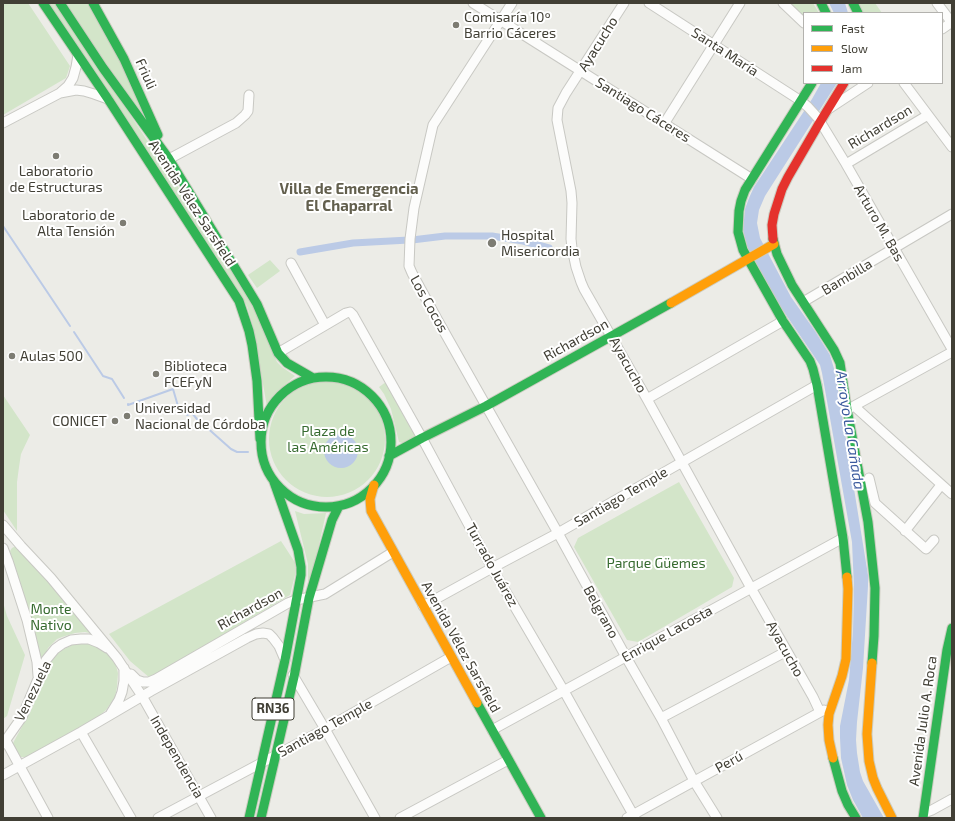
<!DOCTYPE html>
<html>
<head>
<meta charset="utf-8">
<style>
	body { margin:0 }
	#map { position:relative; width:955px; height:821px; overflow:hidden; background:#ecece7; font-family:"Exo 2",sans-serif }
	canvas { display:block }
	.frame { position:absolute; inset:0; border:4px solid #413f35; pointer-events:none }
	.legend { position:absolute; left:803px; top:12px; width:140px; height:72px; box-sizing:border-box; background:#fff; border:1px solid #b3b2ae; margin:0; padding:5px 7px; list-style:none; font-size:12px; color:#413f35 }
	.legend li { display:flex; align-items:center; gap:8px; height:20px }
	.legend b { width:20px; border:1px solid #b3b2ae }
</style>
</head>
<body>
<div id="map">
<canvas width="955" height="821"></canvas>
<div class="frame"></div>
<ul class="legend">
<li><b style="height:5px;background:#30b455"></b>Fast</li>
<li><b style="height:5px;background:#ff9f0a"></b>Slow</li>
<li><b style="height:5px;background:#e5322d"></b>Jam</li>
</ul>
</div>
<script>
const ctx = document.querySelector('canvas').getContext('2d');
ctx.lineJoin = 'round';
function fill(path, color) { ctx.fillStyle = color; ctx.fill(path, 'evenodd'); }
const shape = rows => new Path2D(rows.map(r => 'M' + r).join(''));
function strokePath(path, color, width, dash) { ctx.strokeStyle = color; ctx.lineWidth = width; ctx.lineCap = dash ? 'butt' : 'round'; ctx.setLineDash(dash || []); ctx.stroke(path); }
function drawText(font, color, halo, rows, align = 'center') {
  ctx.font = font + ' "Exo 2",sans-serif'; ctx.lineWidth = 4; ctx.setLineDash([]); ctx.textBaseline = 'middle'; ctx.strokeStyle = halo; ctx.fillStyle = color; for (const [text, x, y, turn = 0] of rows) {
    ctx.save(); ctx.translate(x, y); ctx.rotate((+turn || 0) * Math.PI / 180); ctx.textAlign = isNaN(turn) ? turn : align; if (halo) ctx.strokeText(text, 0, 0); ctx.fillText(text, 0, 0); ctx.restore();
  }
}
fill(shape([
	[3,3,28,3,70,66,66,78,3,115],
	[49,3,56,3,247,291,277,362,282,367,295,376,279,390,273,396,267,407,253,326,247,306],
	[60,3,93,3,169,159],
	[789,3,813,3,819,13,804,13,804,17],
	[856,3,875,3,882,13,860,13],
	[270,260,280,271,257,288,248,275],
	'269 439a58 58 0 1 1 116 0a58 58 0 1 1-116 0Z',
	[386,382,415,434,414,438,405,444,399,442,391,409,384,394,379,387],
	[3,395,30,435,21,454,19,467,17,482,17,531,3,510],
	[679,482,734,578,732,587,638,642,627,640,574,547,578,538],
	[295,511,304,514,326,513,311,581,308,581,308,564],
	[281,541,296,564,295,575,290,595,150,678,130,661,109,634],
	[16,546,19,547,94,634,85,632,75,633,62,637,57,639,48,648,42,662,10,551,12,548],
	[3,602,7,616,25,655,7,716,3,719],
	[86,643,94,645,109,654,115,662,118,673,117,687,115,697,106,710,99,716,70,734,26,757,21,757,17,754,14,750,13,743,30,712,34,704,33,703,39,694,44,674,51,659,58,652,72,645]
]), '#d3e5c9');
fill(shape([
	[829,3,845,3,848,13,834,13],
	[821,83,837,83,765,196,759,210,757,223,760,238,791,297,815,331,830,355,835,372,868,575,868,586,863,668,857,722,856,740,857,753,860,772,863,781,884,818,863,818,853,800,847,785,841,758,840,738,840,726,849,680,853,631,854,588,852,542,822,373,820,365,780,306,748,250,743,230,745,209,749,198,754,187,812,99],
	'324 451a17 17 0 1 1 34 0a17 17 0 1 1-34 0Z'
]), '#bbcae6');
strokePath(shape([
	[3,226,70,326],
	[74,332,103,376,112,379,124,398],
	[128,404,128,405,173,389,180,413,181,413],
	[187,415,192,413,201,424,204,425,231,449,237,452,248,452]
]), '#bbcae6', 2);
strokePath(shape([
	[412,240,445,236,492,236,523,241,549,248],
	[300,252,353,243,409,240]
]), '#bbcae6', 7);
const street = shape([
	[473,3,752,179],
	[512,3,433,125,414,208,410,239,409,266,412,273,437,319,558,533,626,657,661,718,694,781,717,818],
	[624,3,566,93,558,108,557,120,571,191,572,203,571,239,572,248,576,267,581,282,584,289,647,399,751,588,813,697,820,712],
	[649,3,801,101,808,107,818,118,846,164,952,349],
	[783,3,804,23],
	[937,3,952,23],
	[942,29,952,22],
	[904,83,952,147],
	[60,93,76,90,84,91,94,94,108,99],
	[830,108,868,83],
	[3,123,60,93,68,86,73,78,76,67,78,55],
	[664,124,740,3],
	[169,159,236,123,245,115,248,111,249,95],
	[846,164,928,115],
	[291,263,325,325],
	[803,302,952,214],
	[278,353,346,313,350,312,353,315,422,438,492,568,564,691,635,818],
	[647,399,783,321],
	[854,406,952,494],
	[850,408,854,406,952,352],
	[869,478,875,503,926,549,934,540],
	[3,525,21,546,51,578,117,658,142,696,211,818],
	[905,531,941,485],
	[3,548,8,561,27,620,37,662,38,676],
	[423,606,492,568,558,533,817,385],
	[131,674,137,680,143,682,149,682,156,679,288,603,296,600,320,595,325,594,393,552],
	[293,675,325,729,375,818],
	[111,713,119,700,122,692,124,681,124,668],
	[661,718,787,651],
	[492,730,843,538],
	[81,732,131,818],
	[6,741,48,818],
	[3,744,22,717,46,660,55,649,62,644,71,640,81,639,89,639,99,643,107,648],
	[3,775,81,732,151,691,247,638,256,634,263,633,269,634,273,638,279,646,285,660],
	[924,813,932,810,952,799],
	[158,818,325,729,451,657],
	[400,818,508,760],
	[627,818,824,710]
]);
const fast = shape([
	[43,3,108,99,239,301,249,331,252,345,257,381,260,439],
	[60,3,103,68,169,159,257,304,278,353,287,363,313,378],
	[93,3,124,59,158,135],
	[821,3,826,13],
	[853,3,858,13],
	[812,83,745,190,741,201,739,211,738,232,743,250,783,321,810,361,813,369,817,385,843,538,847,577],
	[773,239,777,254,792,285,834,350,840,363,847,409,868,522,875,588,874,636,872,663],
	'261 442a65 65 0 1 1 130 0a65 65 0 1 1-130 0Z',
	[389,456,422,438,486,406,671,303],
	[477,703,541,818],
	[833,758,842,791,848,805,856,818],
	[249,818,285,660,301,575,301,567,298,550,274,482],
	[261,818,294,677,309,598,332,520,339,506],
	[923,818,947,650,952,628]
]);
const slow = shape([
	[671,303,774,244],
	[374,485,370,499,371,511,477,703],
	[872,663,867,734,869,761,873,778,877,788,892,818],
	[833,758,829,740,828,725,829,714,842,676,846,659,848,589,847,577]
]);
const jam = shape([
	[773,239,772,225,774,214,782,189,788,177,820,122,844,83]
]);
strokePath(street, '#c8c8c3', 11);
strokePath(fast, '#ccccc0', 11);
strokePath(slow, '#ccccc0', 11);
strokePath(jam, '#ccccc0', 11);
strokePath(street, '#fcfcfb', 9);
strokePath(fast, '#30b455', 9);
strokePath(slow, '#ff9f0a', 9);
strokePath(jam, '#e5322d', 9);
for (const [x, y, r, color] of [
	[456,25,4,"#7d7c73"],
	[56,156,4,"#7d7c73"],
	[123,223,4,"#7d7c73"],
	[492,243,5,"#7d7c73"],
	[12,356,4,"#7d7c73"],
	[156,374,4,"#7d7c73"],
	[127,416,4,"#7d7c73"],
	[115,421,4,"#7d7c73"]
]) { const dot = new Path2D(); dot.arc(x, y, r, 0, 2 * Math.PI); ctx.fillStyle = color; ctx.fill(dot); strokePath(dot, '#fff', 1.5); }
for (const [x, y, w] of [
	[273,709,42]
]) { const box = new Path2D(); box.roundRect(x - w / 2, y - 11, w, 22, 3); ctx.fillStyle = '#fff'; ctx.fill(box); strokePath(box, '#413f35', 1); }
drawText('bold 13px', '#413f35', null, [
	["RN36",273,709]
]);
drawText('14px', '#413f35', '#fff', [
	["Comisaría 10º",464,17],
	["Barrio Cáceres",464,33],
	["Laboratorio",56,171,"center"],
	["de Estructuras",56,187,"center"],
	["Laboratorio de",115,215,"right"],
	["Alta Tensión",115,231,"right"],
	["Hospital",501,235],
	["Misericordia",501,251],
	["Aulas 500",20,356],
	["Biblioteca",164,366],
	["FCEFyN",164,382],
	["Universidad",135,408],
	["Nacional de Córdoba",135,424],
	["CONICET",107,421,"right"]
], 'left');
drawText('14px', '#413f35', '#fff', [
	["Ayacucho",598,44,-58],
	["Santa María",725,52,33],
	["Friuli",146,74,66],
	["Santiago Cáceres",643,110,32],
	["Richardson",880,127,-31],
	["Avenida Vélez Sarsfield",192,203,57],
	["Arturo M. Bas",879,223,60],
	["Bambilla",847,277,-31],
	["Los Cocos",429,304,61],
	["Richardson",576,340,-29],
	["Ayacucho",628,365,61],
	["Santiago Temple",621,497,-30],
	["Turrado Juárez",492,565,61],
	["Richardson",250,609,-29],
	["Belgrano",601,612,61],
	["Enrique Lacosta",667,634,-29],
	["Avenida Vélez Sarsfield",461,647,61],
	["Ayacucho",785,649,61],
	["Venezuela",33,691,-64],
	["Avenida Julio A. Roca",923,721,-82],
	["Santiago Temple",325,728,-29],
	["Independencia",177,757,60],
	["Perú",729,762,-29]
]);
drawText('14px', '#376b30', '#fff', [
	["Plaza de",328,431],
	["las Américas",328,447],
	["Parque Güemes",656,563],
	["Monte",51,609],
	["Nativo",51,625]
]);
drawText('bold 15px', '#625f4d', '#fff', [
	["Villa de Emergencia",349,189],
	["El Chaparral",349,206]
]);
drawText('italic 15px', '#3c5b9e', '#fff', [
	["Arroyo La Cañada",850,430,81]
]);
</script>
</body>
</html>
